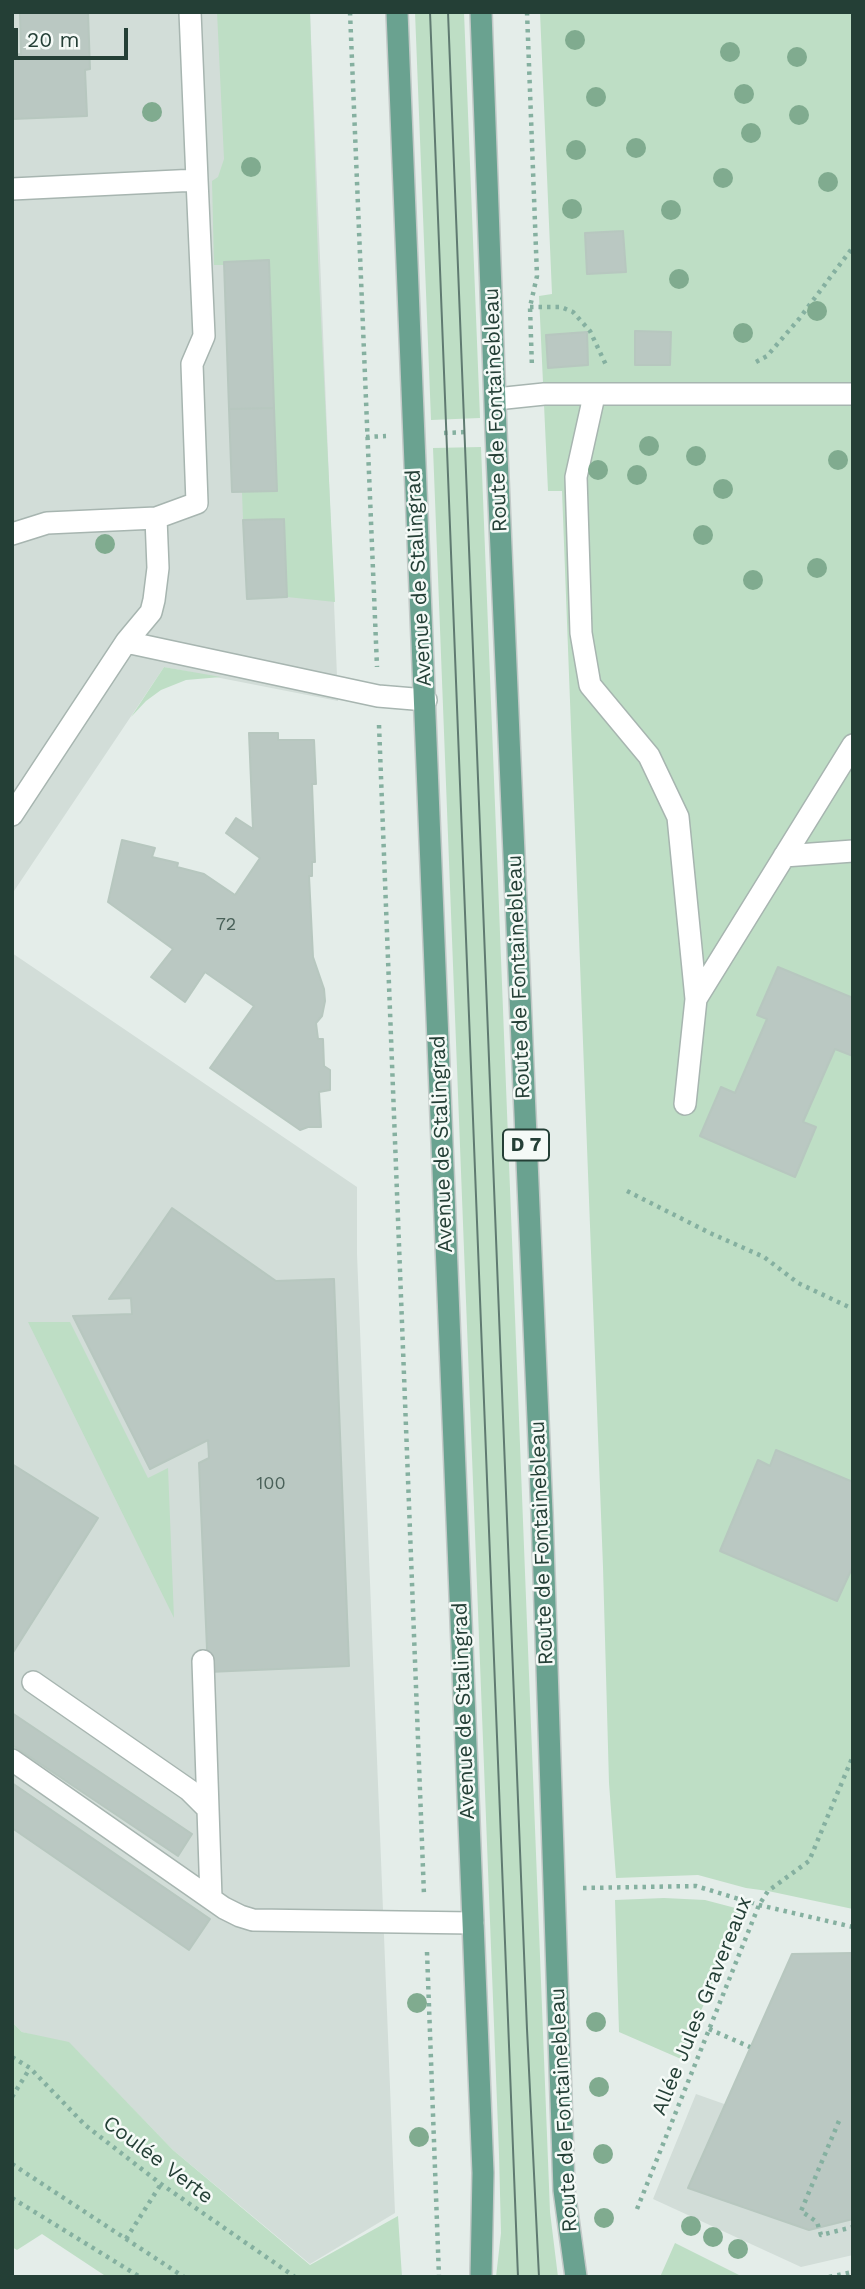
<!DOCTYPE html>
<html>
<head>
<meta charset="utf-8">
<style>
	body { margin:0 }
	#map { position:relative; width:865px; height:2289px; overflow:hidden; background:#e4ede9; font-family:"Work Sans",sans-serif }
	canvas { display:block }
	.frame { position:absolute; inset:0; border:14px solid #243f36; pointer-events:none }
	.scale { position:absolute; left:14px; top:28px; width:114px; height:32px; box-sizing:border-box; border:4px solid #243f36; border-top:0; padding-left:9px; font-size:21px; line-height:24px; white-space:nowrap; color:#243f36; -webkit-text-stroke:5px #f5faf7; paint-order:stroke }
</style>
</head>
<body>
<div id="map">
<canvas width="865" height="2289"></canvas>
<div class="frame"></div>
<div class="scale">20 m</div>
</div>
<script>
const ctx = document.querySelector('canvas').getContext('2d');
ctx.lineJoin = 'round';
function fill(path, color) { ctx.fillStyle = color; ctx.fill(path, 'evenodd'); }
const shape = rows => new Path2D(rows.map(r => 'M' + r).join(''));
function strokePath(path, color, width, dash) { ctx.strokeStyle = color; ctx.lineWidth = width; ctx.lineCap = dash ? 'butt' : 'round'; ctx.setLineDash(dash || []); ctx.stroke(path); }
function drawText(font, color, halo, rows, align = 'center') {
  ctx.font = font + ' "Work Sans",sans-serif'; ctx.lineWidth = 5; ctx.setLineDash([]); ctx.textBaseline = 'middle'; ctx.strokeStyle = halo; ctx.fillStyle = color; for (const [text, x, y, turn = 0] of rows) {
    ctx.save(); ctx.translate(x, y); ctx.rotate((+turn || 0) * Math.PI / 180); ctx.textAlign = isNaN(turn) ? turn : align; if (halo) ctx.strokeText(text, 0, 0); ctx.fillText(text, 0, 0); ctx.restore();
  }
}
fill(shape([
	[12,12,310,12,338,701,164,667,12,894],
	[12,953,357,1187,357,1254,395,2213,310,2264,173,2150,72,2046,22,2032,12,2022],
	[853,1955,853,2255,801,2267,653,2199,696,2094,727,2105]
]), '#d2ddd8');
fill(shape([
	[217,12,310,12,318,258,335,602,287,597,284,519,243,520,242,492,277,491,269,261,225,262,224,265,214,265,212,181,218,177,224,159],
	[415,12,464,12,480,418,431,420],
	[540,12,853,12,853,1909,768,1891,746,1888,698,1875,616,1878,609,1783,603,1567,562,491,548,491,539,296,552,294],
	[481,447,550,2212,558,2277,496,2277,501,2233,499,2154,433,448],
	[164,667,221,677,186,680,161,690,146,701,131,717],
	[28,1322,70,1322,148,1478,168,1468,174,1618],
	[664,1898,705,1900,743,1910,681,2059,619,2032,615,1900],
	[12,2022,22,2032,69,2042,173,2150,310,2265,398,2216,402,2277,107,2277,42,2234,17,2250,12,2247],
	[675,2243,743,2277,744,2277,660,2277]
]), '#bedec5');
const building = shape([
	[20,12,88,12,90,69,85,70,87,116,12,119,12,55,21,54,20,12],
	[623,231,626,272,587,274,585,233,623,231],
	[269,260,274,408,229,409,224,262,269,260],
	[635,331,671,332,670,365,635,365,635,331],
	[587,332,588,365,548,368,546,335,587,332],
	[274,408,277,491,232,492,229,409,274,408],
	[284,519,287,597,247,599,243,520,284,519],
	[249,733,278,733,278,740,314,740,316,784,312,784,315,862,312,862,312,876,309,876,313,957,324,989,325,1001,322,1016,316,1023,318,1039,323,1039,324,1066,330,1070,330,1090,319,1092,321,1127,308,1127,300,1130,210,1068,254,1006,205,972,185,1002,151,977,173,949,108,902,122,840,155,848,152,857,178,863,177,867,204,874,235,895,260,858,226,833,236,818,253,829,249,733],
	[778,967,853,998,853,1056,835,1049,803,1122,816,1127,795,1177,700,1136,721,1087,735,1093,767,1019,757,1015,778,967],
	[172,1208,276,1281,334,1279,349,1666,208,1672,199,1463,209,1458,208,1440,150,1469,73,1316,132,1314,131,1298,109,1299,172,1208],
	[776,1450,853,1482,853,1566,837,1601,720,1551,758,1460,770,1466,776,1450],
	[12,1464,98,1518,12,1654,12,1464],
	[12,1713,192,1834,178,1856,12,1745,12,1713],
	[12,1783,210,1919,189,1950,12,1828,12,1783],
	[853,1953,853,2219,809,2230,688,2188,792,1954,853,1953]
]);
fill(building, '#bac8c2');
strokePath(building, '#b7c7bf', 2);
const minor = shape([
	[12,189,197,180,190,12],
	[594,396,576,477,581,633,590,685,649,756,678,817,696,999],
	[496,399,544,394,853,394],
	[12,534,47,523,156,518],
	[126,642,151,612,154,600,158,568,156,518,197,503,192,364,204,336,197,180],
	[12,815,126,642,378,696,426,700],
	[784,856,853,851],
	[685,1104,696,999,853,745],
	[203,1661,211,1898],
	[33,1682,189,1790,208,1809],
	[12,1760,224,1908,240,1916,253,1920,473,1923]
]);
const major = shape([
	[397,12,483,2173,481,2277],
	[481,12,496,431,542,1513,564,2190,576,2277]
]);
strokePath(minor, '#a7b5b0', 24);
strokePath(major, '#c2c9c7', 24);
strokePath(shape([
	[350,12,377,667],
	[527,12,537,276,530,307,532,368],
	[530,307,561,307,573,312,590,331,606,365],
	[756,362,767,356,799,319,853,247],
	[444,433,467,432],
	[366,437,386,436],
	[379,725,424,1895],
	[627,1191,710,1233,764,1257,798,1283,853,1309],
	[583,1888,696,1886,759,1905,853,1927],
	[427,1952,439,2277],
	[709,2029,750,2047],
	[12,2057,30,2068,85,2125,161,2184,295,2277],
	[12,2097,30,2068],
	[839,2121,801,2211,817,2222,821,2235,853,2227],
	[12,2164,184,2277],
	[12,2198,140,2277],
	[637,2209,759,1905,768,1891,809,1861,853,1756],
	[126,2239,161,2184],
	[829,2277,853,2272]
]), '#85b0a0', 4.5, [3.5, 5]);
strokePath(minor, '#fff', 21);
strokePath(major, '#6aa290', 21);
strokePath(shape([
	[430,12,518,2277],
	[448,12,527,2029,539,2277]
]), '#5f7a71', 2);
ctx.fillStyle = '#80ab8f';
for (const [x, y] of [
	[575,40],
	[730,52],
	[797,57],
	[744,94],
	[596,97],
	[152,112],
	[799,115],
	[751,133],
	[636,148],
	[576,150],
	[251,167],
	[723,178],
	[828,182],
	[572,209],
	[671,210],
	[679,279],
	[817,311],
	[743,333],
	[649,446],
	[696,456],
	[838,460],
	[598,470],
	[637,475],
	[723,489],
	[703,535],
	[105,544],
	[817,568],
	[753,580],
	[417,2003],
	[596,2022],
	[599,2087],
	[419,2137],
	[603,2154],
	[604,2218],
	[691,2226],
	[713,2237],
	[738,2249]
]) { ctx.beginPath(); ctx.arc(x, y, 10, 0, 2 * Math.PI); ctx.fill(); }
drawText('18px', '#4a6159', null, [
	["72",226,925],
	["100",271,1484]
]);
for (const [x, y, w] of [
	[526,1145,46]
]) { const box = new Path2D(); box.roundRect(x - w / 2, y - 15.5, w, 31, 5); ctx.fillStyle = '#f5faf7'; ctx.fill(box); strokePath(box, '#243f36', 2); }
drawText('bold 19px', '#243f36', null, [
	["D 7",526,1145]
]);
drawText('21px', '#243f36', '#f5faf7', [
	["Route de Fontainebleau",496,410,-92],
	["Avenue de Stalingrad",419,578,-93],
	["Route de Fontainebleau",519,977,-92],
	["Avenue de Stalingrad",442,1144,-92],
	["Route de Fontainebleau",542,1543,-92],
	["Avenue de Stalingrad",464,1711,-92],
	["Allée Jules Gravereaux",702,2006,-68],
	["Route de Fontainebleau",564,2110,-93],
	["Coulée Verte",158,2160,37]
]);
</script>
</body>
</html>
